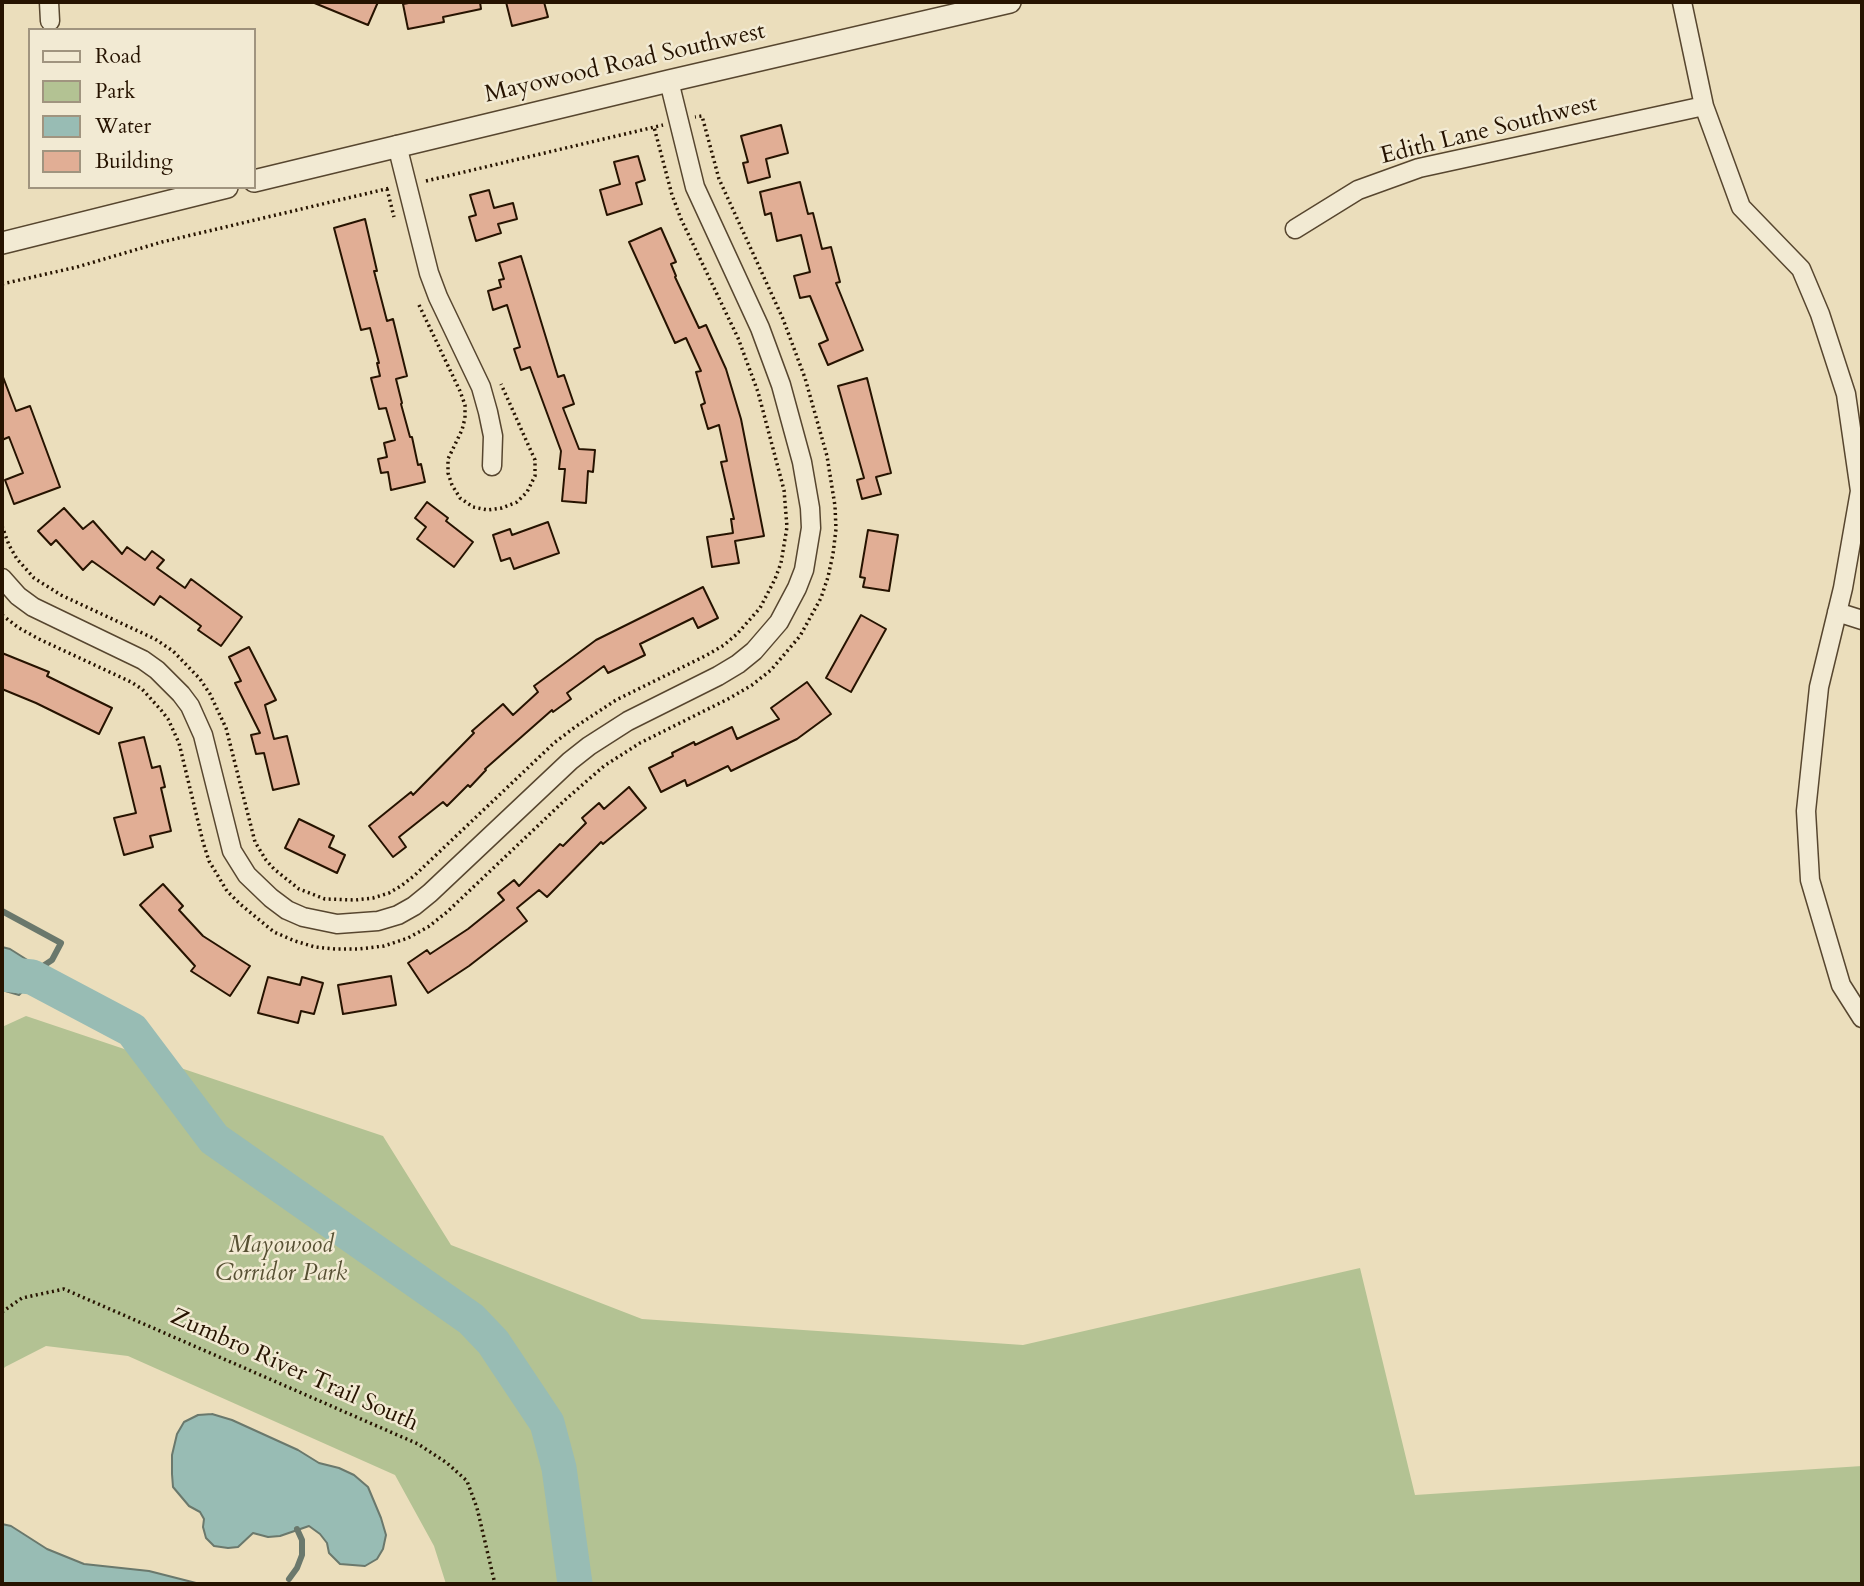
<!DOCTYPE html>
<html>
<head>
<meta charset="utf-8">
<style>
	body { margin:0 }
	#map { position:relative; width:1864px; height:1586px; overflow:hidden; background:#ebdebc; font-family:Cardo,serif }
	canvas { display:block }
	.frame { position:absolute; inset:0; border:4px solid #261300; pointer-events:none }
	.legend { position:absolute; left:28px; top:28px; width:228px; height:161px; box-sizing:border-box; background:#f2ead3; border:2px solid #a0947f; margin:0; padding:9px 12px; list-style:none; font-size:21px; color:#261300 }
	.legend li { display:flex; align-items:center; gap:14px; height:35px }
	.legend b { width:35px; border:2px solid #a0947f }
</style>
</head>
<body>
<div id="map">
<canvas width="1864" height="1586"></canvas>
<div class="frame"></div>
<ul class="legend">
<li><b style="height:9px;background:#f2ead3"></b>Road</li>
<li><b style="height:19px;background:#b3c293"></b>Park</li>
<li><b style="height:19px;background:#98bcb4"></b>Water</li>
<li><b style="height:19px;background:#e1ae95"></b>Building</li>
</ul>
</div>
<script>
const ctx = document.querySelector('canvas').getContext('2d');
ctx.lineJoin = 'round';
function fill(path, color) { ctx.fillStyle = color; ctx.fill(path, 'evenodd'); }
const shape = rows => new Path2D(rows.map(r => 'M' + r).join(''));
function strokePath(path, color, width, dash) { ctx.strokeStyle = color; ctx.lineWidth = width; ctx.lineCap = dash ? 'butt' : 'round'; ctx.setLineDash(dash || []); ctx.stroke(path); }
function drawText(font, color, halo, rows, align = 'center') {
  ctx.font = font + ' Cardo,serif'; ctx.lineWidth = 5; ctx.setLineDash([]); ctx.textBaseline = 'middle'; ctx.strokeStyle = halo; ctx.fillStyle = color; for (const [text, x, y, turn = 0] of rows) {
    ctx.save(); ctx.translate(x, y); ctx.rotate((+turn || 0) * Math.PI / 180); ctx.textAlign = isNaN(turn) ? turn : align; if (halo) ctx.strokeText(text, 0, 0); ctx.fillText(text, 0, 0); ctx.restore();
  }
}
fill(shape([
	[26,1016,383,1136,451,1245,642,1319,1023,1345,1360,1268,1415,1495,1862,1466,1862,1584,446,1584,434,1546,395,1475,128,1356,46,1346,5,1367,2,1371,2,1027]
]), '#b3c293');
const water = shape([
	[2,947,10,949,29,961,41,974,19,995,2,990,2,947],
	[212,1414,232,1420,298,1450,319,1463,339,1468,354,1475,368,1487,381,1518,386,1535,383,1549,377,1559,365,1566,340,1564,329,1553,327,1543,320,1534,309,1526,280,1536,268,1537,253,1533,238,1547,228,1548,214,1546,206,1538,203,1527,204,1519,200,1512,189,1506,173,1487,172,1474,172,1455,177,1434,184,1422,198,1415,212,1414],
	[2,1524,11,1526,47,1549,84,1564,149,1571,200,1584,2,1584,2,1524]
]);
fill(water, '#98bcb4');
strokePath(water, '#6a786c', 2);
strokePath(shape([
	[2,911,61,943,52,960,43,966,34,975],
	[289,1579,297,1568,302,1555,302,1540,297,1529]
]), '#6a786c', 6);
strokePath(shape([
	[2,974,32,977,132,1030,214,1139,471,1319,493,1342,547,1423,559,1468,575,1584]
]), '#98bcb4', 35);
const building = shape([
	[312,2,378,2,368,25,312,2],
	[414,2,480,2,481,9,443,17,444,22,408,29,403,4,414,2],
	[506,2,544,2,548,17,512,26,506,2],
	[781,125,788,153,766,159,770,177,748,183,743,163,748,162,741,136,781,125],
	[638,156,645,180,636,183,642,204,607,215,600,190,620,184,614,162,638,156],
	[800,182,808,214,813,213,822,249,831,247,840,282,836,283,863,350,828,365,819,344,828,340,810,296,800,298,794,276,810,272,801,235,777,241,771,213,765,215,760,192,800,182],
	[489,190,494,208,513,203,517,219,498,224,501,233,476,241,469,217,476,215,470,195,489,190],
	[365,219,377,271,374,271,387,321,393,319,407,376,396,379,402,403,401,404,410,437,412,437,418,465,421,464,425,482,391,490,388,472,381,473,378,459,387,457,384,443,395,440,386,408,379,409,371,378,380,376,377,363,379,363,370,328,361,330,334,228,365,219],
	[661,228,676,262,671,264,676,276,675,277,699,328,706,325,726,369,741,419,764,536,735,541,739,563,712,567,707,537,733,533,731,519,734,519,721,462,727,461,719,425,708,429,701,405,705,403,696,372,701,371,686,338,675,343,629,242,661,228],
	[521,256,558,377,564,375,574,404,563,408,579,449,595,450,593,472,588,471,586,503,562,501,565,469,559,469,561,451,530,367,521,370,514,349,520,347,507,305,493,310,488,291,501,287,499,280,504,279,499,263,521,256],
	[2,377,3,377,16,411,30,406,60,487,14,504,5,480,23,473,9,437,2,440,2,377],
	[867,378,891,473,876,477,881,494,862,499,857,480,864,478,838,386,867,378],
	[427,502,448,518,446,521,473,542,454,567,417,539,426,527,415,518,427,502],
	[64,508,83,529,93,521,122,554,127,547,145,560,152,551,164,560,157,568,185,588,191,579,242,617,221,646,198,630,201,626,160,596,154,605,92,561,83,570,56,540,51,545,38,531,64,508],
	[548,522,559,553,514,569,510,558,501,561,493,535,510,529,512,535,548,522],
	[868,530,898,535,889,591,863,587,865,578,860,577,868,530],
	[703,587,718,618,698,628,693,618,640,644,645,655,608,673,604,666,567,693,571,699,553,712,552,710,485,769,486,770,470,787,468,785,447,806,443,802,399,837,406,847,393,857,369,826,411,792,413,795,474,733,472,731,503,704,513,715,538,692,534,686,596,640,703,587],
	[861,615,886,629,851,692,826,678,861,615],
	[249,647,276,700,265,705,274,739,287,736,299,784,273,790,264,753,256,754,251,735,260,733,235,683,241,681,229,657,249,647],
	[2,653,49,672,47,676,112,708,99,734,36,703,2,689,2,653],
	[807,682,831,714,797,739,731,771,728,766,687,786,685,780,661,792,649,768,673,756,672,753,694,742,695,745,732,727,737,739,779,719,771,708,807,682],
	[144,737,152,768,160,766,165,787,161,788,171,831,150,836,153,847,124,855,114,818,136,813,119,743,144,737],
	[629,787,646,808,603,844,601,842,547,897,539,890,517,908,527,921,469,966,428,993,408,963,427,950,430,954,468,929,504,900,498,893,514,880,519,886,560,844,563,846,586,823,582,818,599,803,604,809,629,787],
	[299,819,334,836,329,847,345,855,337,873,285,848,299,819],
	[163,884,183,906,179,910,203,936,250,966,230,996,191,971,195,966,140,905,163,884],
	[391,976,396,1005,343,1014,338,985,391,976],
	[268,977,300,985,302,977,323,983,314,1014,301,1011,298,1023,258,1013,268,977]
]);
fill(building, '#e1ae95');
strokePath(building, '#261300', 2);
const minor = shape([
	[49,2,50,21],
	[1682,2,1704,106,1741,207,1801,269,1820,314,1846,394,1860,491,1843,588,1819,687,1806,811,1810,880,1841,985,1862,1018],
	[397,145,429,273,438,297,481,387,488,412,493,436,492,466],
	[1295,229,1358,190,1419,168,1704,106],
	[2,578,18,596,33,607,143,660,157,670,181,694,190,706,203,735,232,851,247,875,271,898,287,910,303,917,337,924,378,921,398,915,414,906,430,893,570,761,589,746,628,721,718,676,738,664,754,651,779,622,797,588,804,570,811,528,810,508,802,462,781,385,760,328,695,187,669,81],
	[1837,612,1862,620]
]);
const tertiary = shape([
	[254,181,669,81,1010,2],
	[2,243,227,187]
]);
strokePath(minor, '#57462f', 21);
strokePath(tertiary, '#57462f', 24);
strokePath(shape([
	[426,181,663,125],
	[387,189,394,217],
	[2,284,77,267,162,242,390,188],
	[419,305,460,391,465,405,465,418,462,430,448,459,448,473,452,485,460,498,473,507,488,510,502,508,517,502,527,492,535,476,535,460,501,384],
	[2,526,9,545,17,559,34,578,61,595,155,639,173,651,200,679,210,694,226,728,255,842,266,860,274,869,299,889,325,899,355,900,373,898,389,893,401,886,415,875,554,743,575,727,616,700,707,655,724,645,737,634,760,608,775,579,781,563,787,527,784,490,758,392,738,338,681,219,672,195,654,127],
	[2,615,19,628,39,639,131,682,142,689,161,710,168,719,179,743,203,842,209,861,227,891,240,904,274,932,295,941,315,947,335,949,359,949,384,946,408,938,428,927,447,912,565,800,604,766,640,743,730,698,752,685,771,670,800,636,821,598,828,577,833,554,836,529,835,506,827,456,805,378,783,319,719,179,702,116,695,117],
	[2,1312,22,1298,64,1289,418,1444,447,1463,467,1481,477,1508,495,1584]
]), '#261300', 3.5, [2, 3.5]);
strokePath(minor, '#f2ead3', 18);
strokePath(tertiary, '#f2ead3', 21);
drawText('24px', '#261300', '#f2ead3', [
	["Mayowood Road Southwest",625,64,-13],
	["Edith Lane Southwest",1489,131,-14],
	["Zumbro River Trail South",294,1371,24]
]);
drawText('italic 24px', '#575033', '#f2ead3', [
	["Mayowood",281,1246],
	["Corridor Park",281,1274]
]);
</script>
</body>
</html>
